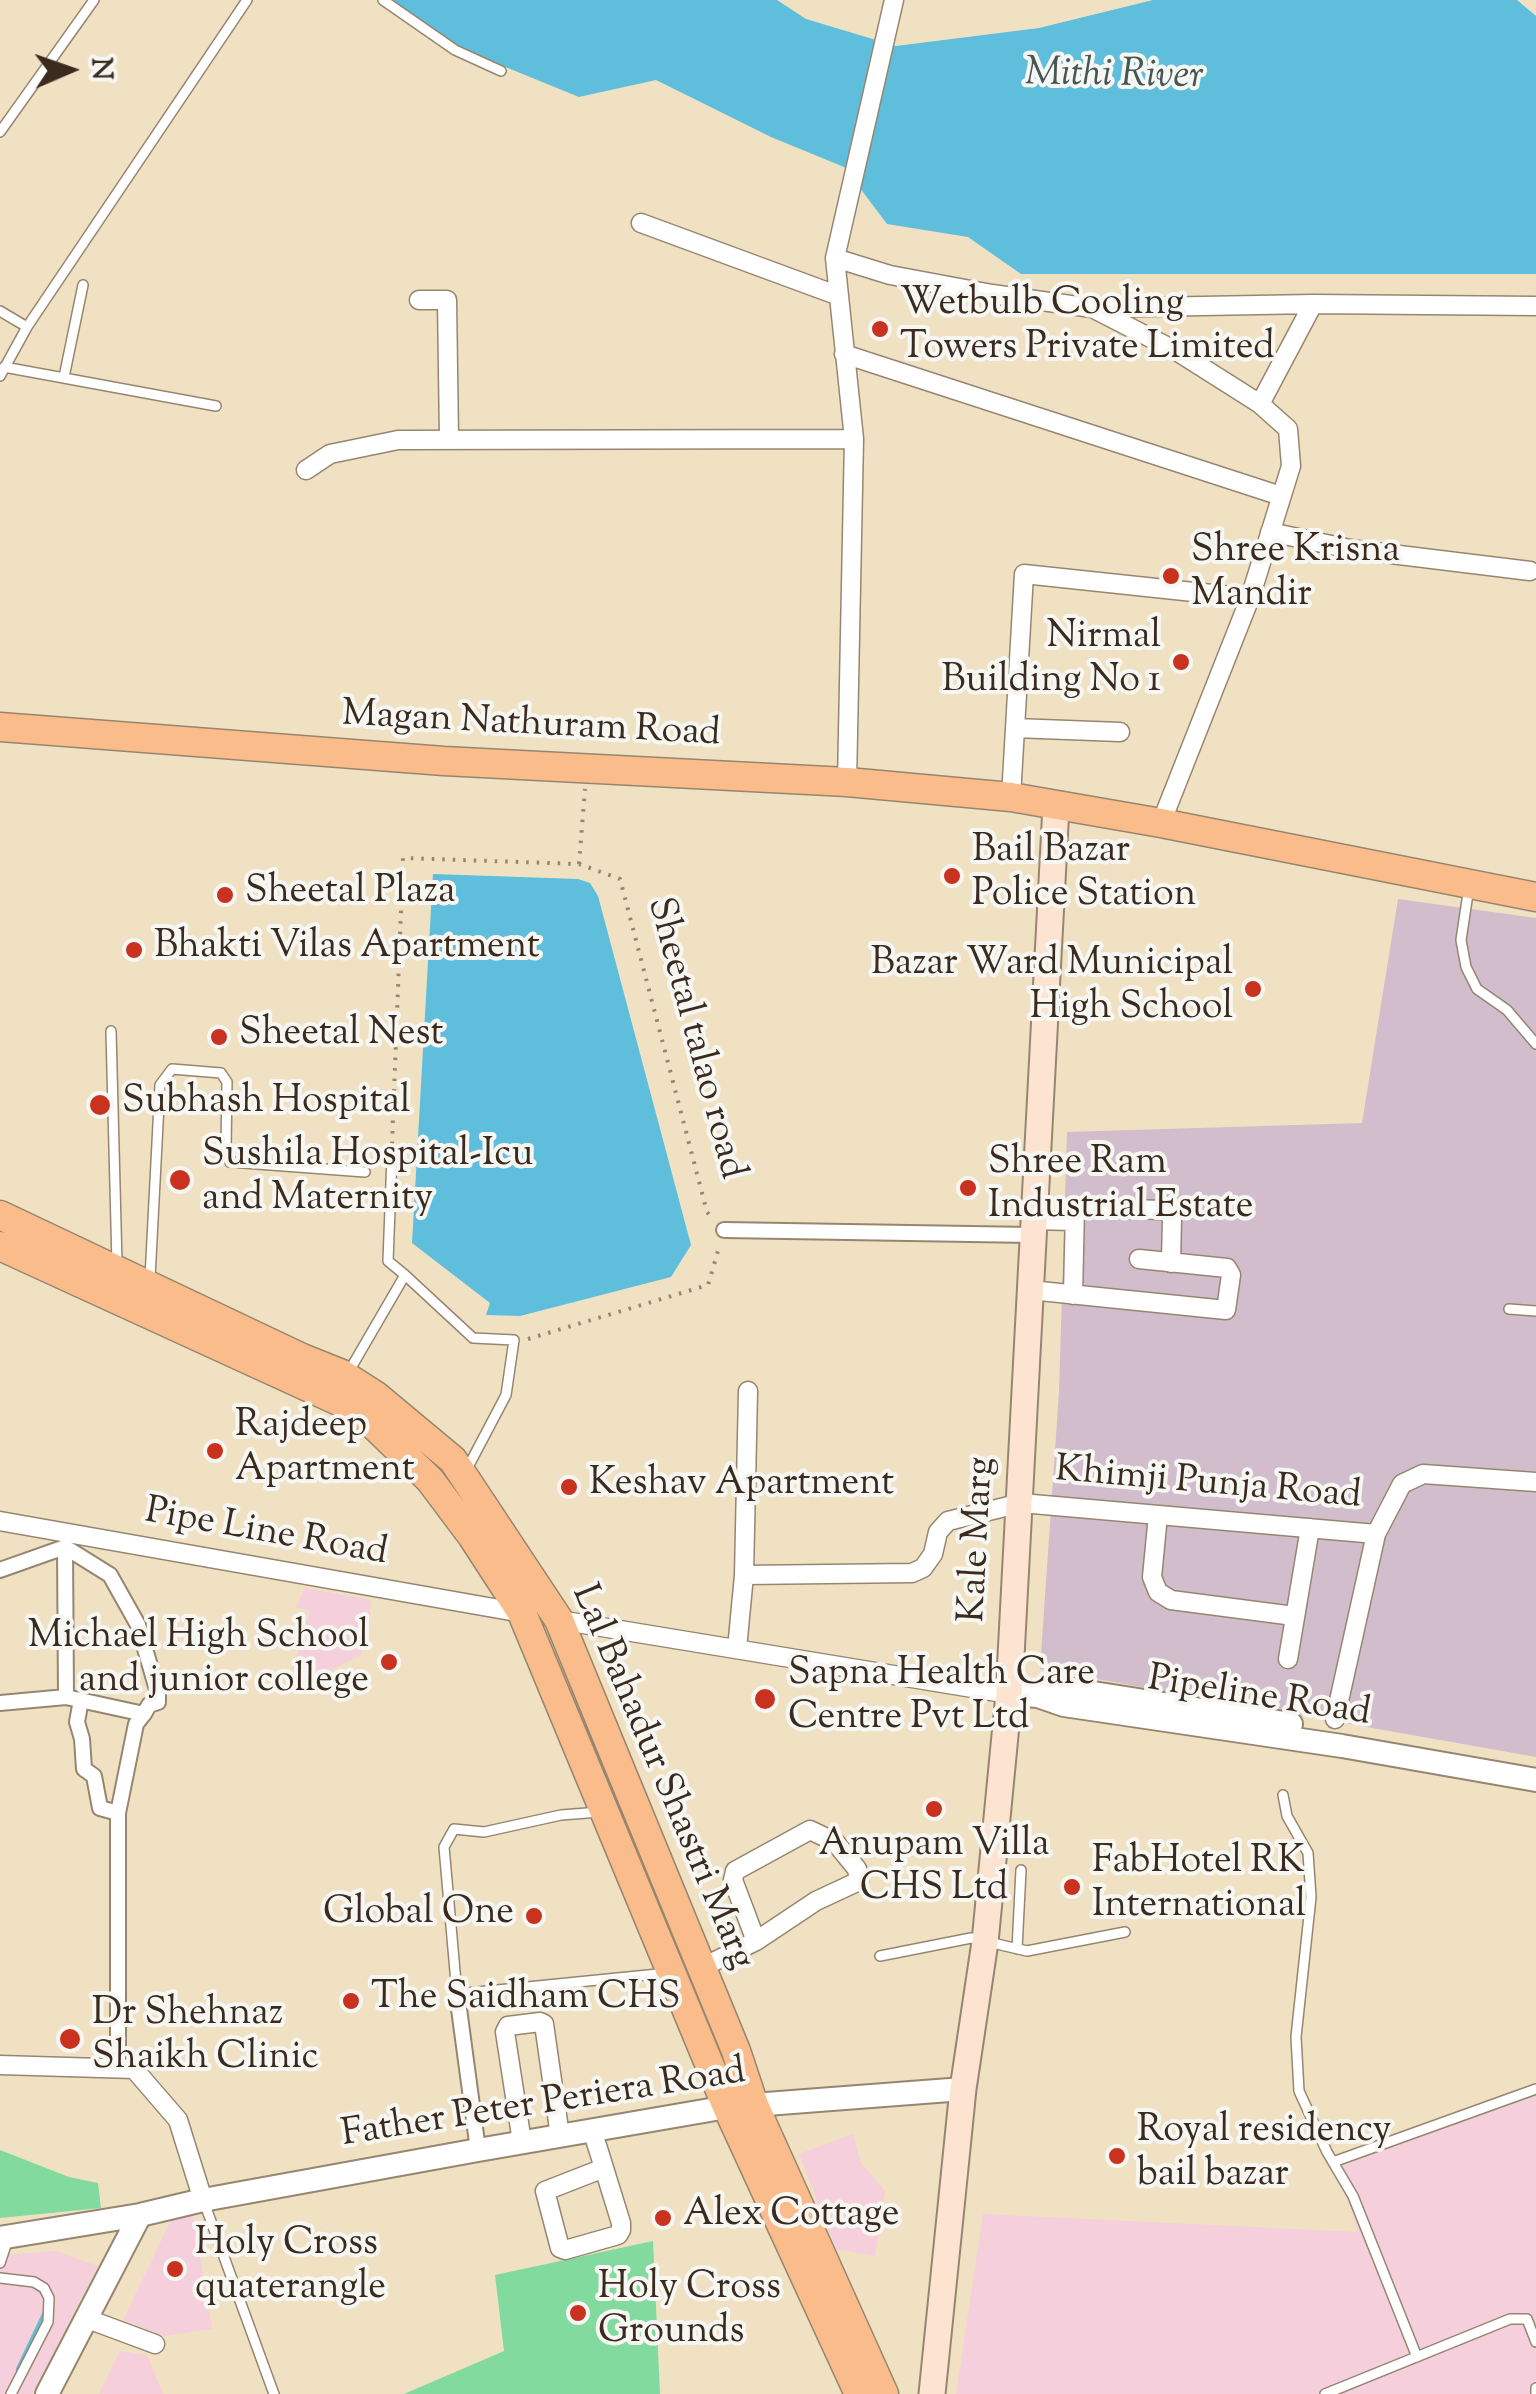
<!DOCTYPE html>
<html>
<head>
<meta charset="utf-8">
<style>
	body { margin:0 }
	#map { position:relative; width:1536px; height:2394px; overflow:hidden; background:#f0e1c3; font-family:"Sorts Mill Goudy",serif }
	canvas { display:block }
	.north { position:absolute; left:20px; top:20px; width:100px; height:100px; -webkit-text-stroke:8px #f6f6f2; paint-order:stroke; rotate:88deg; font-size:28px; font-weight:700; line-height:40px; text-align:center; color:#3b2a1e }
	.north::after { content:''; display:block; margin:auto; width:35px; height:45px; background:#3b2a1e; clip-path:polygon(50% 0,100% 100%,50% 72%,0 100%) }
</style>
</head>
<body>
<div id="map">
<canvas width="1536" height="2394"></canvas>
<div class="north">N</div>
</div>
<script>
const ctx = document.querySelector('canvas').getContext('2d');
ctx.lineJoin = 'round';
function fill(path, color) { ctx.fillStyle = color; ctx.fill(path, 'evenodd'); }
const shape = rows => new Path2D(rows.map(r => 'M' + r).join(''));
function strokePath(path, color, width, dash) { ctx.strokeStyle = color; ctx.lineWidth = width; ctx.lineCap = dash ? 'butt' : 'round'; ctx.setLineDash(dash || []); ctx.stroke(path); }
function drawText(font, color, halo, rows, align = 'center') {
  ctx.font = font + ' "Sorts Mill Goudy",serif'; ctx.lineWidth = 8; ctx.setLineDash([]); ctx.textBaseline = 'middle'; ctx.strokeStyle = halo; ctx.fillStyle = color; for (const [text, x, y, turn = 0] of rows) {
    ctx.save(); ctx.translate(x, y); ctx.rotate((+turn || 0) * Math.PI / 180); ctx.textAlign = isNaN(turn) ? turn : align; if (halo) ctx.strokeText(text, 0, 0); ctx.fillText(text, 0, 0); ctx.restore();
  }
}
fill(shape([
	[305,1588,371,1600,367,1648,361,1647,361,1655,332,1670,292,1669,310,1611,296,1607],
	[1536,2096,1536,2394,956,2394,983,2214,1358,2232,1336,2167],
	[853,2134,861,2163,885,2191,875,2256,836,2249,799,2154],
	[193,2215,212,2329,164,2336,123,2320,172,2218],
	[56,2251,98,2266,32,2394,0,2394,0,2255],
	[120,2351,147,2355,163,2394,99,2394]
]), '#f5cfdc');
fill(shape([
	[1398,899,1536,918,1536,1757,1040,1669,1059,1392,1067,1132,1362,1123]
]), '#d1bdcc');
fill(shape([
	[0,2150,69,2177,98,2183,101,2208,0,2218],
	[653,2241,660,2394,404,2394,504,2351,495,2275]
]), '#83da9e');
fill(shape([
	[391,0,777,0,806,19,896,46,1039,28,1153,0,1517,0,1536,16,1536,274,1021,274,968,237,887,224,844,167,771,137,656,80,579,97,459,48],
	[433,874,578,879,590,883,598,896,691,1245,671,1277,520,1316,486,1315,490,1303,412,1243]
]), '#5ebedc');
strokePath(shape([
	[19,2369,46,2312]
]), '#5ebedc', 6);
const service = shape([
	[383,0,455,50,501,71],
	[0,132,94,0],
	[0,311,27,327],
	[4,367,216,406],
	[0,376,27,327,247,0],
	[64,377,83,285],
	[1469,887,1461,940,1466,967,1477,989,1507,1010,1536,1044],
	[111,1031,117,1264],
	[405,1275,473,1338,514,1340,506,1395,467,1469],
	[150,1278,160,1085,172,1069,221,1073,227,1082,226,1150,230,1162,365,1172],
	[1509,1309,1536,1311],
	[348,1373,405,1275,388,1261,392,1156],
	[1283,1795,1287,1816,1308,1853,1311,1897,1296,2037,1299,2091,1327,2152,1353,2196,1417,2357],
	[600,1812,561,1815,484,1832,454,1829,444,1847,457,1994,668,1973],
	[1017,1949,1021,1870],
	[880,1956,971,1938,1027,1951,1125,1932],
	[1333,2162,1536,2089],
	[204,2202,274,2394],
	[0,2263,8,2239],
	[0,2278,34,2282,44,2288,49,2298,48,2322,11,2394],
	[1325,2394,1510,2319,1527,2319,1536,2342],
	[1536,2394,1536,2388]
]);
const pedestrian = shape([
	[724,1230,1032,1235],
	[65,1547,110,1575,138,1625,158,1693,158,1702,149,1705,144,1714,66,1697,65,1547],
	[0,1570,65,1547],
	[81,1700,77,1722,82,1739,84,1769,94,1776,100,1808,118,1813],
	[0,1703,66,1697],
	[457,1994,478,2150],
	[118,2068,118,1813,136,1724,144,1714]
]);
const minor = shape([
	[641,223,839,296],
	[835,258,890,275,992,294,1092,308,1313,304,1536,306],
	[419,300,447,300,449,439],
	[1096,310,1178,352,1260,404,1288,429,1291,466,1250,598,1161,823],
	[844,354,1281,496],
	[1260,404,1313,304],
	[306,470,330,454,398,440,854,439],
	[1270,532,1350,549,1530,571],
	[1015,728,1120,732],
	[847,782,854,439,835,258,894,0],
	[1011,797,1024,574,1250,598],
	[1033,1220,1073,1221],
	[1030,1290,1226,1310,1231,1275,1227,1268,1139,1259],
	[1073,1295,1075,1208,1166,1210,1172,1218,1171,1263],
	[1158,1515,1152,1577,1158,1592,1171,1600,1294,1616],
	[0,1521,522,1613],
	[744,1575,912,1573,923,1568,933,1554,938,1532,948,1521,1021,1503,1376,1534,1402,1484,1423,1474,1536,1482],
	[559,1620,1009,1694],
	[737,1649,744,1575,748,1391],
	[1288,1659,1310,1528],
	[1335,1719,1376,1534],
	[701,1968,756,1941,816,1901,859,1881,857,1869,835,1842,810,1830,735,1871,733,1880,756,1941],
	[0,2065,134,2069,178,2120,203,2200],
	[592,2130,600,2155,621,2223,621,2230,618,2235,565,2250,560,2248,545,2191,604,2168],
	[522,2142,505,2032,508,2026,540,2022,544,2024,560,2136],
	[85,2318,155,2344]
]);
const tertiary = shape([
	[1009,1694,1038,1696,1064,1705,1342,1746,1536,1780],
	[1038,1696,1068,1689,1291,1724],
	[0,2238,140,2215,203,2200,478,2150,727,2107,963,2089],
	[47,2394,140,2215]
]);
const secondary = shape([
	[932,2394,963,2089,985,1942,1009,1694,1056,806]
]);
const primary = shape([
	[0,727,444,761,847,782,1011,797,1161,823,1536,897],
	[0,1215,302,1358,342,1374,375,1395,453,1460,559,1620,736,2051,754,2105,884,2394],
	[0,1246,358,1410,430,1480,472,1536,522,1613,727,2107,859,2394]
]);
strokePath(service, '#968670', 12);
strokePath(pedestrian, '#968670', 18);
strokePath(minor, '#968670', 21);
strokePath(tertiary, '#968670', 26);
strokePath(secondary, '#968670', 29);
strokePath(primary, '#968670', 31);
strokePath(shape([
	[579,864,585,789],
	[392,1144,403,858,579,864,620,879,707,1212,714,1220],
	[528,1339,708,1285,720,1244]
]), '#968670', 4, [2.5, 8]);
strokePath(service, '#fff', 9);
strokePath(pedestrian, '#fff', 14);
strokePath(minor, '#fff', 18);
strokePath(tertiary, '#fff', 22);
strokePath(secondary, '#fde4d0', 25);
strokePath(primary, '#f9bc8a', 28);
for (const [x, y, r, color] of [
	[880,329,10,"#c8321e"],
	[1171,576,10,"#c8321e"],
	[1181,662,10,"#c8321e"],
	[952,876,10,"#c8321e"],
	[225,895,10,"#c8321e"],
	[134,950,10,"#c8321e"],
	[1253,989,10,"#c8321e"],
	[219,1037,10,"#c8321e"],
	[100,1105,12,"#c8321e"],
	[180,1180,12,"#c8321e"],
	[968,1188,10,"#c8321e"],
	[215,1451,10,"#c8321e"],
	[569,1487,10,"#c8321e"],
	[389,1662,10,"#c8321e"],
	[765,1699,12,"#c8321e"],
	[934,1809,10,"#c8321e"],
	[1072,1887,10,"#c8321e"],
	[534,1916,10,"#c8321e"],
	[351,2001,10,"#c8321e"],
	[70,2039,12,"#c8321e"],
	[1117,2156,10,"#c8321e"],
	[663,2218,10,"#c8321e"],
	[175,2269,10,"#c8321e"],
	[578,2313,10,"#c8321e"]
]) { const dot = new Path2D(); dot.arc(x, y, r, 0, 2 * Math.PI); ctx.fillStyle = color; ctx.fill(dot); strokePath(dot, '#f6f6f2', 4); }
drawText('38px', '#3b2a1e', '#f6f6f2', [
	["Wetbulb Cooling",900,307],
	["Towers Private Limited",900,351],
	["Shree Krisna",1191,554],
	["Mandir",1191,598],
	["Nirmal",1161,640,"right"],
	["Building No 1",1161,684,"right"],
	["Bail Bazar",972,854],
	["Police Station",972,898],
	["Sheetal Plaza",245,895],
	["Bhakti Vilas Apartment",154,950],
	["Bazar Ward Municipal",1233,967,"right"],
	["High School",1233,1011,"right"],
	["Sheetal Nest",239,1037],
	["Subhash Hospital",122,1105],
	["Sushila Hospital-Icu",202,1158],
	["and Maternity",202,1202],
	["Shree Ram",988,1166],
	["Industrial Estate",988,1210],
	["Rajdeep",235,1429],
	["Apartment",235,1473],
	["Keshav Apartment",589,1487],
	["Michael High School",369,1640,"right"],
	["and junior college",369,1684,"right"],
	["Sapna Health Care",788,1677],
	["Centre Pvt Ltd",788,1721],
	["Anupam Villa",934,1848,"center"],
	["CHS Ltd",934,1892,"center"],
	["FabHotel RK",1092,1865],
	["International",1092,1909],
	["Global One",514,1916,"right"],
	["The Saidham CHS",371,2001],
	["Dr Shehnaz",92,2017],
	["Shaikh Clinic",92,2061],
	["Royal residency",1137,2134],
	["bail bazar",1137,2178],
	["Alex Cottage",683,2218],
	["Holy Cross",195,2247],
	["quaterangle",195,2291],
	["Holy Cross",598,2291],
	["Grounds",598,2335]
], 'left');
drawText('38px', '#3b2a1e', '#f6f6f2', [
	["Magan Nathuram Road",531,727,3],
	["Sheetal talao road",693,1039,75],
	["Khimji Punja Road",1208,1486,5],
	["Pipe Line Road",266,1535,10],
	["Kale Marg",980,1540,-87],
	["Pipeline Road",1259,1699,9],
	["Lal Bahadur Shastri Marg",660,1778,67],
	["Father Peter Periera Road",544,2106,-9]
]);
drawText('italic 40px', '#465657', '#f6f6f2', [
	["Mithi River",1114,78,1]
]);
</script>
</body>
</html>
